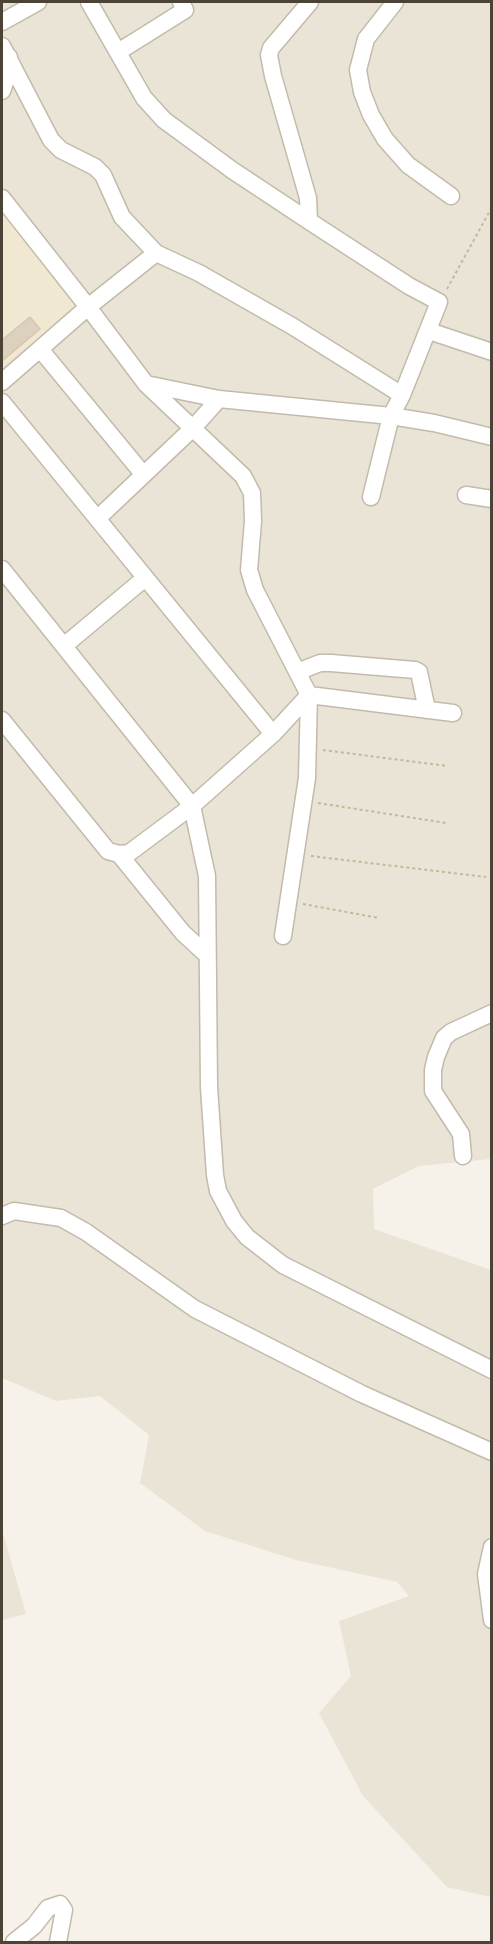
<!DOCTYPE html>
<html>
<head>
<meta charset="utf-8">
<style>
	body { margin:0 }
	#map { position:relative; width:493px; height:1944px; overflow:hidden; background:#f6f2e9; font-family:Manrope,sans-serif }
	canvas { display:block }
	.frame { position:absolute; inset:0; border:3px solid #4b4336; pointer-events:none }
</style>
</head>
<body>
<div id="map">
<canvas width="493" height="1944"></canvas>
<div class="frame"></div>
</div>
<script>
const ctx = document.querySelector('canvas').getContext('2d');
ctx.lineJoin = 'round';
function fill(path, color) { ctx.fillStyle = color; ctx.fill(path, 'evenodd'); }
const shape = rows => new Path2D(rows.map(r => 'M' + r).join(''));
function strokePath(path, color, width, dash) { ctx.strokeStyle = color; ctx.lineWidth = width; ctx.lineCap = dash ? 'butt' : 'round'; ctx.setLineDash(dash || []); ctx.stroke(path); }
fill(shape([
	[2,2,491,2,491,1159,419,1166,373,1189,374,1229,491,1270,491,1897,447,1887,363,1796,319,1713,351,1676,339,1621,409,1596,397,1582,296,1560,205,1531,140,1483,149,1435,100,1396,56,1401,2,1378],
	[2,1530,26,1614,2,1620]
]), '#eae4d6');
fill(shape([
	[2,205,79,306,2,367]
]), '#f0e8d1');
const building = shape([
	[30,317,40,329,2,361,2,340,30,317]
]);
fill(building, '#dcd1bf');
strokePath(building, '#d5c6af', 1.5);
const minor = shape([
	[89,2,144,98,164,120,232,170,309,221,409,286,439,302,402,395,391,416,371,497],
	[395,2,366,39,358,70,362,92,371,115,385,139,408,165,451,196],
	[2,22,38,2],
	[2,46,51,140,61,150,95,167,103,175,122,217,156,253,199,273,292,326,402,395],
	[118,52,185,10,181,2],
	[2,91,8,74,9,57],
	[2,198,88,307,146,384,243,476,252,493,253,521,249,570,255,590,309,695,307,778,283,936],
	[309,221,308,198,273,76,269,55,271,48,310,2],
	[429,331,492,352],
	[40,349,143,474],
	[2,382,88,307,156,253],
	[146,384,219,399],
	[2,402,273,734],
	[466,495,492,499],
	[98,518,193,428,219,399,391,416,434,423,492,437],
	[2,569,192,806,207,876,209,1087,215,1175,218,1191,234,1221,247,1237,283,1265,492,1370],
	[65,645,145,578],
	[297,672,320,663,331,663,415,670,419,672,427,710],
	[2,720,108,851,119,854,129,853,192,806,273,734,309,695,453,713],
	[119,854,183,933,207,955],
	[463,1156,461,1134,433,1091,433,1070,436,1057,444,1038,451,1032,492,1013],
	[2,1216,14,1211,61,1218,86,1232,195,1309,362,1394,492,1452],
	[492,1547,486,1574,492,1620],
	[14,1942,34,1926,48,1908,60,1904,64,1910,58,1942]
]);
strokePath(minor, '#c3baaa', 19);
strokePath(shape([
	[447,289,492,207],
	[323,750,447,766],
	[318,803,446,823],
	[311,856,486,877],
	[303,904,379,918]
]), '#c6b799', 2, [3, 3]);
strokePath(minor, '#fff', 16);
</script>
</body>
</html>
